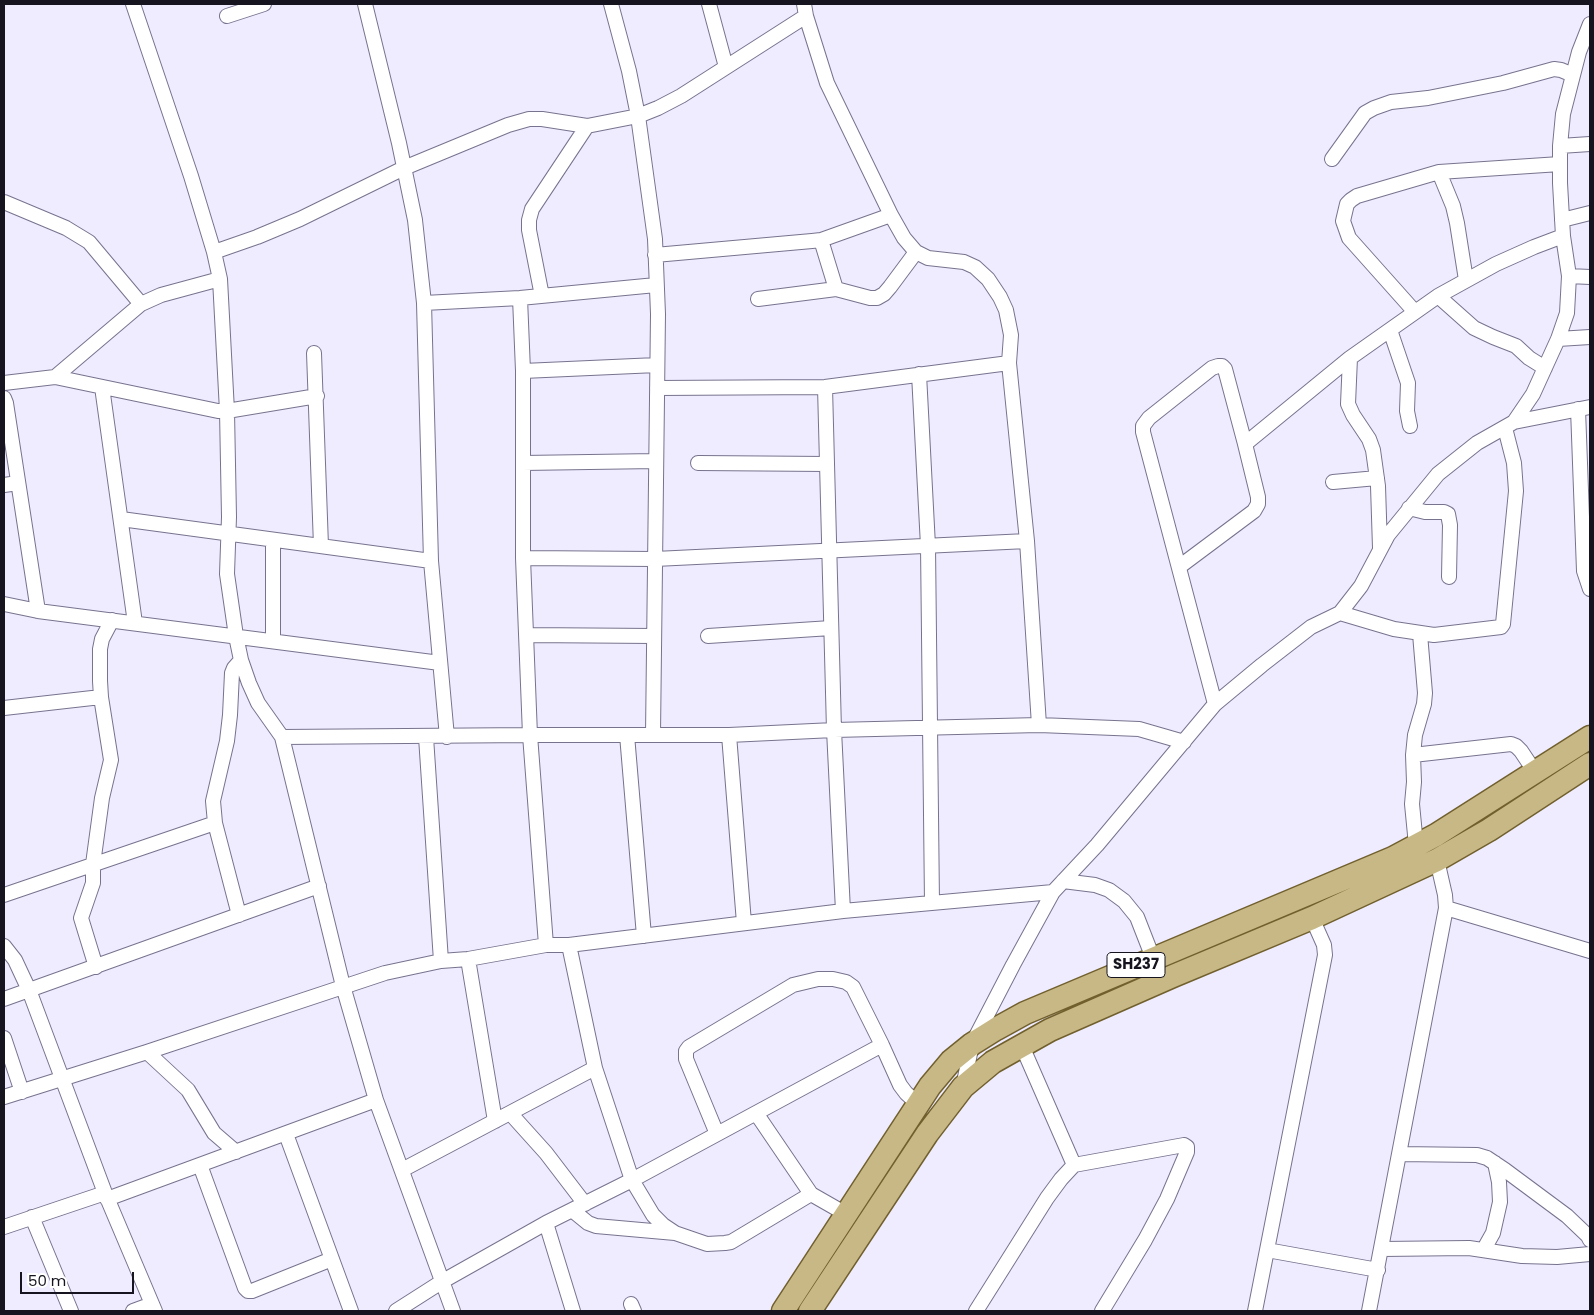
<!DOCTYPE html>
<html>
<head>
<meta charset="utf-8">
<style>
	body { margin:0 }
	#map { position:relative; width:1594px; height:1315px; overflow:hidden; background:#efecff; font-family:Poppins,sans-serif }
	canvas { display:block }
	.frame { position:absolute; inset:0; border:5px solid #16151f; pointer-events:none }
	.scale { position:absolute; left:20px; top:1272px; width:114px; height:22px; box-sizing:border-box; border:2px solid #16151f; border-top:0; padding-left:6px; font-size:15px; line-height:18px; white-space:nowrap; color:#16151f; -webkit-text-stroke:4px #fff; paint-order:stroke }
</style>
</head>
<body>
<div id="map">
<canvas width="1594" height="1315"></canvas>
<div class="frame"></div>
<div class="scale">50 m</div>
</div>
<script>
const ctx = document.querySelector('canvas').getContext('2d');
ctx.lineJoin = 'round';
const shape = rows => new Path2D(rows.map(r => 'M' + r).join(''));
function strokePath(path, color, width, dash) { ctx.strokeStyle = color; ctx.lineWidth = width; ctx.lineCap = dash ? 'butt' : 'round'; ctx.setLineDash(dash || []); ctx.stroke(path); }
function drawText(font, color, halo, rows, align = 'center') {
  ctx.font = font + ' Poppins,sans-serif'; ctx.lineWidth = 4; ctx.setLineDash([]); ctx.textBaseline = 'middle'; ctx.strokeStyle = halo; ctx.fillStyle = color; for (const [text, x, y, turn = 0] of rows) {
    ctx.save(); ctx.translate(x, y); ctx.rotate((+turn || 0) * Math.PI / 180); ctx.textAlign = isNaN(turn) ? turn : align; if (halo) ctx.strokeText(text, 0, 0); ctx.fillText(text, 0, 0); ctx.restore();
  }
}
const street = shape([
	[133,4,191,176,214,252,220,279,227,411,229,517,227,574,236,636,241,660,249,683,258,703,282,737,343,986,376,1100,453,1311],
	[365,4,399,143,415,220,424,303,431,561,447,737],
	[611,4,629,71,638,116,655,239,658,314,653,734],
	[709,4,726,67],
	[804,4,806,16,827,83,891,215,904,238,916,252,928,258,964,262,975,267,988,279,1000,297,1006,310,1011,335,1009,363,1027,541,1039,725],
	[227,16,264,4],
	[1560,146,1590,144],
	[1332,159,1365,113,1374,108,1391,102,1428,98,1503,83,1554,69,1561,70,1573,75],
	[1439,172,1453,206,1457,223,1466,280],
	[4,202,66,228,89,242,141,304],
	[1562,220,1590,213],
	[821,240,836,289],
	[214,252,257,237,300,219,404,168,508,125,529,119,542,119,587,126,638,116,658,108,681,96,806,16],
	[655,255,812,241,821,240,891,215],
	[1569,276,1590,277],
	[542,296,529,230,529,220,532,209,587,126],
	[1438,296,1474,328,1493,337,1516,346,1529,358,1545,368],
	[520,298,523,371,523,558,530,735,546,945],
	[758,299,836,289,870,298,877,298,884,294,890,287,916,252],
	[424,303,520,298,656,285],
	[1415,312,1349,238,1343,221,1347,204,1351,200,1357,196,1439,172,1560,164],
	[1390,330,1408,383,1407,411,1410,426],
	[1558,339,1590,337],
	[314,353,321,546],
	[1350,358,1348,404,1353,415,1369,439,1373,450,1378,486,1380,548],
	[523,371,657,365],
	[919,374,928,546,932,903],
	[55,377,141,304,161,295,220,279],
	[4,383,55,377,218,411,227,411,317,396],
	[102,387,135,623],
	[825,387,834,730,843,911],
	[657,388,825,387,1009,363],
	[4,398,6,403,38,611],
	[1578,409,1584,571,1590,589],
	[1514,422,1590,407],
	[523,463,656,461],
	[698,463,827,464],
	[1333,482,1377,478],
	[4,485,18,483],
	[1409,508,1425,512,1444,512,1448,514,1450,525,1449,577],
	[121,519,431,561],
	[273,540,273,641],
	[523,558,655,559,1027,541],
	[1179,567,1254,511,1258,504,1258,497,1245,444,1350,358,1438,296,1496,264,1534,247,1563,236],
	[4,604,38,611,440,663],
	[1340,613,1394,629,1434,635,1501,627,1503,624,1516,491,1514,463,1505,428],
	[526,635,654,636],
	[708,636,831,628],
	[1215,704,1143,432,1143,426,1149,418,1212,368,1218,366,1222,366,1225,369,1245,444],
	[4,708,101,697],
	[627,735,644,936],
	[729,735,744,923],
	[282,737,530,735,729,735,834,730,1039,725,1139,729,1184,742],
	[426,737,441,961],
	[1413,755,1511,744,1516,746,1521,751,1535,772],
	[215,823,213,801,227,741,230,715,232,673,234,668,241,660],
	[1416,845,1412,804,1414,782,1413,755,1415,735,1424,704,1425,693,1420,634],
	[1063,881,1095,885,1109,890,1124,901,1137,917,1153,958],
	[4,895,215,823,239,915],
	[1446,908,1590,951],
	[569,945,595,1068,632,1180,653,1215,663,1225,675,1233,707,1244,725,1243,731,1242,811,1194],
	[4,946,15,960,29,990,105,1193,155,1311],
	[468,959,495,1121],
	[96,967,81,918,93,883,93,864,102,798,111,760,101,697,100,681,100,649,102,639,112,620],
	[4,999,319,886],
	[4,1038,22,1092],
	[1022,1046,1074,1165],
	[147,1052,188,1090,214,1133,236,1152],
	[963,1087,972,1044,1013,965,1053,892,1097,845,1215,704,1262,665,1311,627,1340,613,1361,586,1388,535,1438,474,1477,443,1514,422,1533,394,1558,339,1567,313,1569,276,1563,236,1560,183,1560,146,1563,114,1579,52,1590,24],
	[4,1097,147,1052,385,973,441,961,468,959,546,945,569,945,843,911,1053,892],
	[510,1113,546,1153,585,1204],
	[756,1113,811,1194,846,1214],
	[286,1134,351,1311],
	[717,1134,686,1059,686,1051,689,1047,793,985,818,979,833,979,846,982,853,987,882,1045,900,1085,906,1093,918,1104],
	[1399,1154,1477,1155,1487,1158,1505,1170,1567,1216,1588,1236,1590,1240],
	[200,1165,245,1288,248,1291,252,1291,332,1259],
	[402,1170,595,1068],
	[107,1199,376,1100],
	[572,1210,588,1223,596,1226,675,1233],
	[32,1217,71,1311],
	[546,1223,573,1311],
	[4,1227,105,1193],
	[1382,1249,1469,1248,1522,1256,1557,1257,1590,1254],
	[1484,1249,1493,1233,1500,1202,1499,1182,1495,1163],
	[1267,1250,1378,1270],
	[631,1304,634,1311],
	[133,1311,152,1304],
	[396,1311,443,1281,546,1223,632,1180,882,1045],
	[976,1311,1047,1198,1061,1179,1074,1165,1184,1145,1187,1147,1187,1152,1167,1199,1145,1240,1102,1311],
	[1255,1311,1325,955,1324,945,1312,918],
	[1369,1311,1446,908,1445,895,1437,860]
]);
const primary = shape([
	[783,1311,930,1086,951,1061,972,1044,996,1029,1025,1013,1393,858,1436,835,1590,737],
	[810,1311,927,1134,963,1087,993,1062,1050,1030,1173,976,1312,918,1437,860,1489,830,1590,764]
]);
strokePath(street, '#77738e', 16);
strokePath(primary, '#71602d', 25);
strokePath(street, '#fff', 14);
strokePath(primary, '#c7b886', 22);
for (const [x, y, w] of [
	[1136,965,58]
]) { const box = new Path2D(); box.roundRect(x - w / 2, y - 12.5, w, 25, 4); ctx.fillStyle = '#fff'; ctx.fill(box); strokePath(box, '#16151f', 1); }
drawText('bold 15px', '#16151f', null, [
	["SH237",1136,965]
]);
</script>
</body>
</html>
